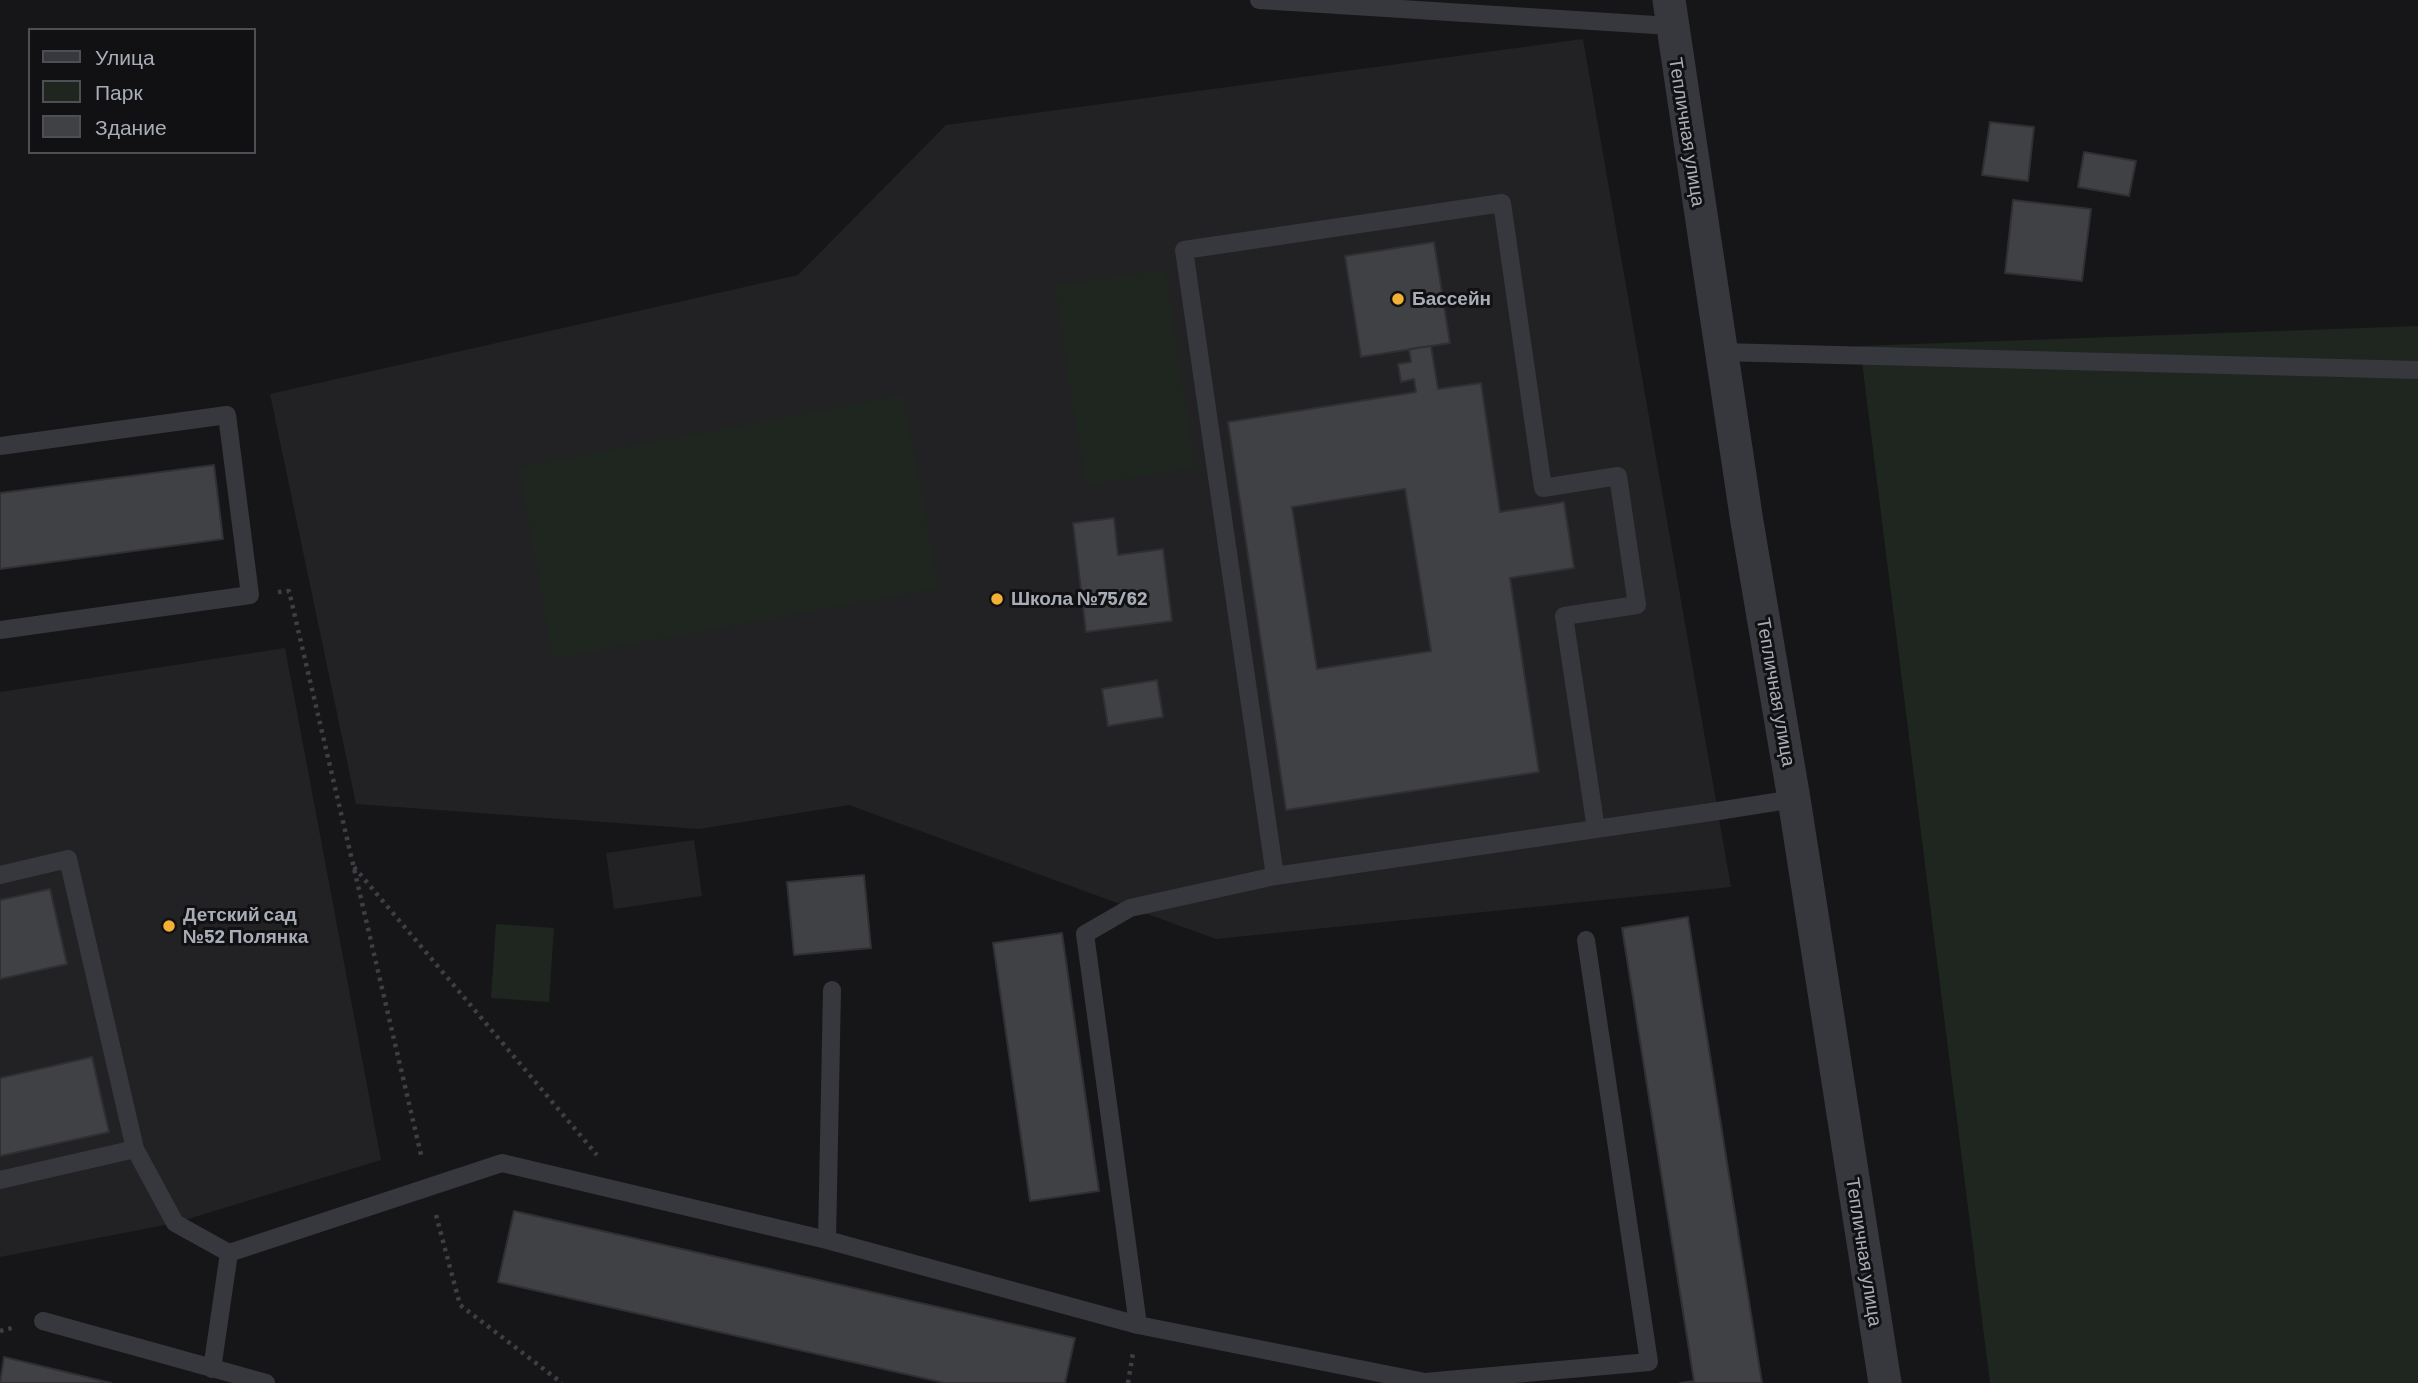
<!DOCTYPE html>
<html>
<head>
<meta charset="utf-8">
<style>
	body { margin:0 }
	#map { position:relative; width:2418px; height:1383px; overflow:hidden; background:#161618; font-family:Barlow,sans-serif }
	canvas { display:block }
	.legend { position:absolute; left:28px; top:28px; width:228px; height:126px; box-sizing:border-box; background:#111113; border:2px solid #4d4f55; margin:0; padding:9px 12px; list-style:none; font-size:21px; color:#a8adb8 }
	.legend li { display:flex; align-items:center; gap:14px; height:35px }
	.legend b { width:35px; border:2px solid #4d4f55 }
</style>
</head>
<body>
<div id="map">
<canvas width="2418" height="1383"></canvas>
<ul class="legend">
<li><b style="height:9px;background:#37383d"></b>Улица</li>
<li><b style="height:19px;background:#1e261f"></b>Парк</li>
<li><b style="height:19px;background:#404145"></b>Здание</li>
</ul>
</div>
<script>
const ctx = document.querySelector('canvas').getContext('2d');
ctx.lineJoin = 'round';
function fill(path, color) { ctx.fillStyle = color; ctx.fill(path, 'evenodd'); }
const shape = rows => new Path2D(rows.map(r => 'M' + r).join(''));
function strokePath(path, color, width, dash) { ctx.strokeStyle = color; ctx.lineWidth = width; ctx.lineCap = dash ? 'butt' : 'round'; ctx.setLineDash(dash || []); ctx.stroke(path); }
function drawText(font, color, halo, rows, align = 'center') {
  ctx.font = font + ' Barlow,sans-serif'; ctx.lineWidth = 6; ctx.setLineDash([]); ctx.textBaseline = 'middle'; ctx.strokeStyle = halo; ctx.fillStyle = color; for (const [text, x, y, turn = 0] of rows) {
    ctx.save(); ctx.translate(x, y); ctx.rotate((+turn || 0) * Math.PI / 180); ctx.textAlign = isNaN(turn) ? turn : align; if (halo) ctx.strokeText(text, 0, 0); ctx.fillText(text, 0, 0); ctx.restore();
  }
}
fill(shape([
	[1583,39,1731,887,1216,939,849,805,699,829,356,804,270,394,798,275,946,125],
	[285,648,381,1160,175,1223,0,1257,0,692],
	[694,840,702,896,614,909,606,853]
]), '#222225');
fill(shape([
	[1165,269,1195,468,1085,485,1055,286],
	[2418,326,2418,1383,1990,1383,1860,346],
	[903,395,939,588,553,659,519,467],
	[496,924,554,928,549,1002,491,998]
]), '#1e261f');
const building = shape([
	[1990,122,2034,127,2028,181,1982,175,1990,122],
	[2084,152,2136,161,2129,196,2078,187,2084,152],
	[2013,200,2091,209,2082,281,2005,273,2013,200],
	[1434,242,1450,343,1361,357,1345,256,1434,242],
	[1431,346,1438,389,1481,383,1500,512,1564,502,1574,568,1510,578,1539,772,1286,810,1228,422,1416,392,1414,379,1401,382,1398,364,1411,362,1409,349,1431,346],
	[1405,489,1431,651,1317,669,1292,507,1405,489],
	[214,465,223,539,0,569,0,493,214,465],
	[1114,518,1118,555,1163,549,1172,621,1086,632,1073,523,1114,518],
	[1157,680,1163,717,1108,726,1102,689,1157,680],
	[864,875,871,948,794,955,787,882,864,875],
	[50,889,67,964,0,979,0,900,50,889],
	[1688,917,1762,1383,1680,1383,1694,1381,1622,928,1688,917],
	[1062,933,1099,1191,1030,1201,993,943,1062,933],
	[92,1057,109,1132,0,1156,0,1078,92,1057],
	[514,1211,1075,1338,1065,1383,945,1383,498,1282,514,1211],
	[4,1357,111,1383,0,1383,4,1357]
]);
fill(building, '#404145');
strokePath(building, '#303034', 2);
strokePath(shape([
	[278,592,289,591,422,1159],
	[354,867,597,1155],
	[436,1215,460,1305,562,1383],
	[0,1331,16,1327],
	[1128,1383,1133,1353]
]), '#3d3f44', 4.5, [3.5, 5]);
strokePath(shape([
	[1259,0,1671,26],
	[1721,352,2418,370],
	[0,446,227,415,250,595,0,630],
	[1596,829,1564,616,1637,605,1618,476,1543,488,1502,203,1184,250,1275,876,1596,829,1718,811,1794,799],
	[0,875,68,859,135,1149,175,1223,229,1253],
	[0,1180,135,1149],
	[827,1240,832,990],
	[43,1321,266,1383],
	[1138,1325,1085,934,1130,908,1275,876],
	[212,1369,229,1253,502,1163,827,1240,1138,1325,1425,1382,1649,1362,1586,940]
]), '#37383d', 18);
strokePath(shape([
	[1669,0,1747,522,1794,799,1885,1383]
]), '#37383d', 33);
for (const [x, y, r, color] of [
	[1398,299,7,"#f2b134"],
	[997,599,7,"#f2b134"],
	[169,926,7,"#f2b134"]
]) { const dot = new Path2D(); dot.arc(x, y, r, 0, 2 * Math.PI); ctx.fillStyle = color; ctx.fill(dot); strokePath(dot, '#111113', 2.5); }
drawText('19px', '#a8adb8', '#111113', [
	["Тепличная улица",1687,132,81],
	["Тепличная улица",1776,692,80],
	["Тепличная улица",1864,1252,81]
]);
drawText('bold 19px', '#a8adb8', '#111113', [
	["Бассейн",1412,299],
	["Школа №75/62",1011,599],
	["Детский сад",183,915],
	["№52 Полянка",183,937]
], 'left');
</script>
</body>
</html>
